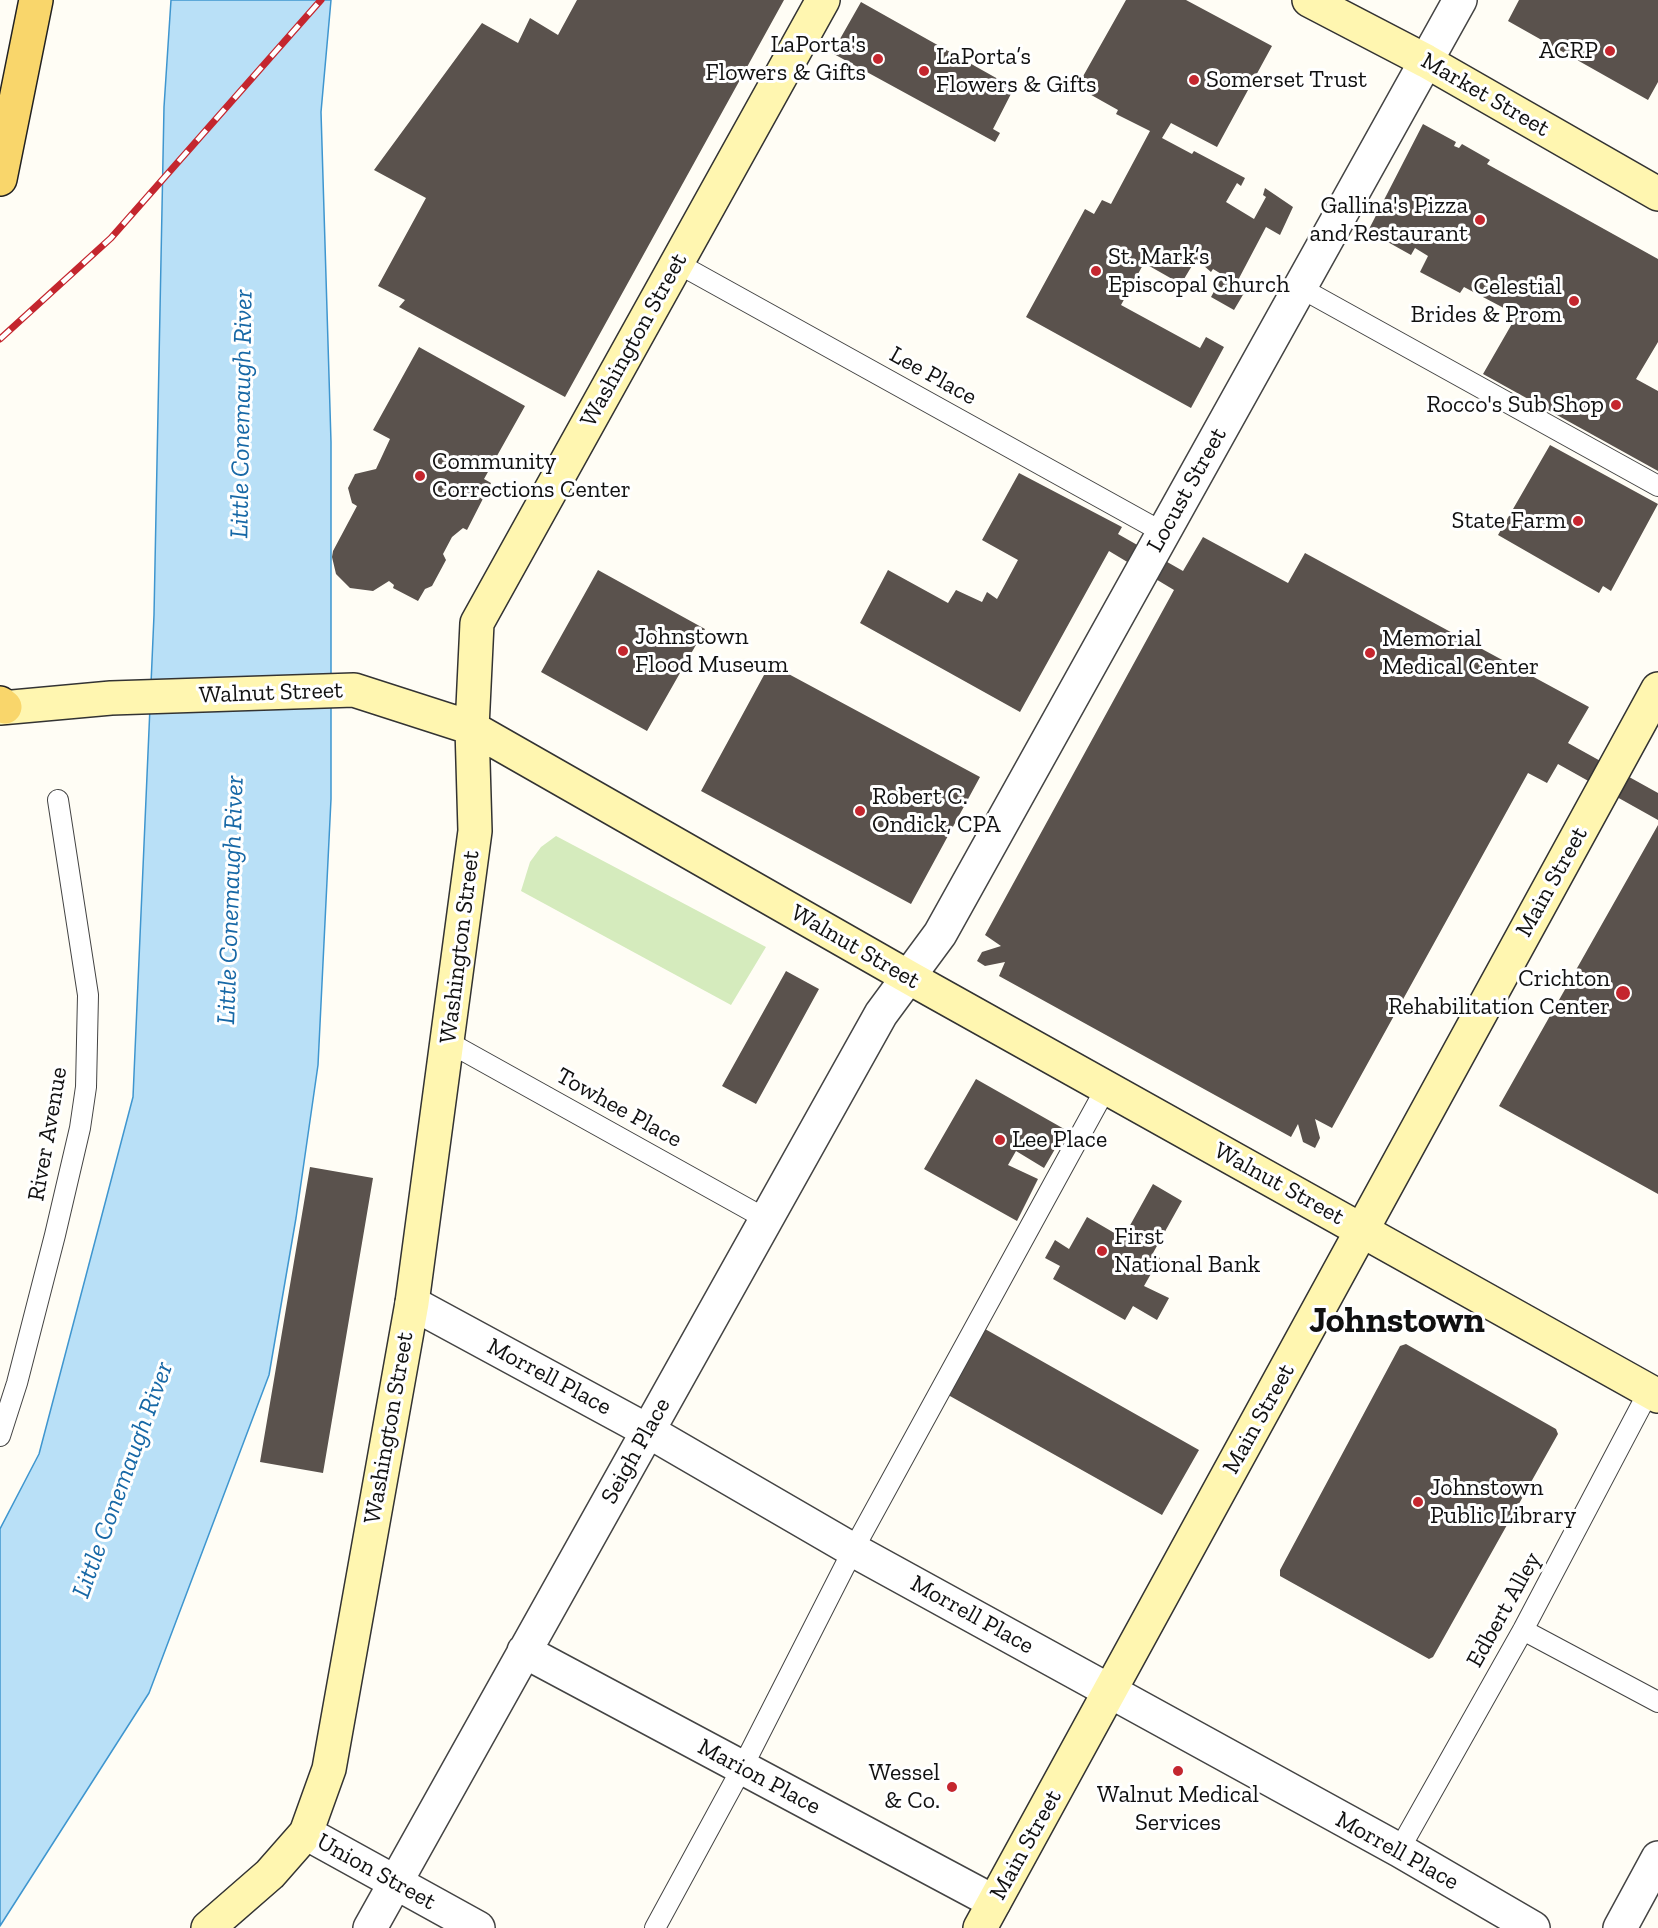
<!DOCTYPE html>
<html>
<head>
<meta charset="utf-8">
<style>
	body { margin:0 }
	canvas { display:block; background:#fffdf5 }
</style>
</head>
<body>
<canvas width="1658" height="1928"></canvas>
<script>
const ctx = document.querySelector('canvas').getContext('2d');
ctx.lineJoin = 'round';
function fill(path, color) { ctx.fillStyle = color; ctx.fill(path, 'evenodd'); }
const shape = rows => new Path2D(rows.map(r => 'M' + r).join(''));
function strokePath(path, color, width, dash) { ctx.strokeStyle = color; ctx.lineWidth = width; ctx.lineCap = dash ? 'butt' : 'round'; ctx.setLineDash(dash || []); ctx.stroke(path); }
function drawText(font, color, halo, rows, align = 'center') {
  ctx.font = font + ' "Zilla Slab",serif'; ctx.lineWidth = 6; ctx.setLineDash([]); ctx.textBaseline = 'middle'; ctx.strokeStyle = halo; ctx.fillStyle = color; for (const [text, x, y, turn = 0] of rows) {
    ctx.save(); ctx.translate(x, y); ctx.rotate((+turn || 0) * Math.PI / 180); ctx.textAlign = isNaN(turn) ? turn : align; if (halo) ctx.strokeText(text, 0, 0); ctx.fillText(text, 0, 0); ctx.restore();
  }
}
fill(shape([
	[556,836,766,947,731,1005,521,891,530,862,541,847]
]), '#d5ebbd');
const water = shape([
	[171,0,331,0,321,112,331,442,331,799,318,1065,296,1218,269,1375,149,1693,0,1926,0,1529,39,1454,133,1097,154,615,164,107,171,0]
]);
fill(water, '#b9e0f7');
strokePath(water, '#3f96cf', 1.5);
fill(shape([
	[577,0,784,0,565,397,399,307,405,300,378,286,426,198,374,170,482,23,518,43,530,18,558,35],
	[1126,0,1186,0,1272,46,1217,147,1171,123,1162,138,1192,154,1194,151,1245,178,1241,186,1237,183,1226,202,1254,219,1266,197,1263,195,1265,188,1293,207,1280,235,1266,227,1236,284,1247,288,1234,310,1211,297,1223,275,1213,269,1211,272,1196,259,1181,284,1144,263,1121,305,1200,348,1206,337,1224,347,1191,408,1026,317,1085,209,1094,214,1102,200,1111,204,1150,131,1116,114,1118,110,1077,87],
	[1519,0,1658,0,1658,82,1648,100,1508,21],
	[861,2,1014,88,993,129,1000,133,995,142,832,53],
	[1423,124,1456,142,1454,146,1459,148,1462,144,1490,160,1487,164,1658,259,1658,342,1636,379,1658,391,1658,471,1483,374,1517,315,1464,287,1460,293,1420,272,1428,256,1415,248,1411,255,1368,231],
	[419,347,525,406,484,479,491,483,467,530,463,528,452,537,443,554,446,560,432,586,425,589,418,601,393,588,394,585,389,581,373,591,350,588,336,574,332,557,333,551,357,506,352,503,348,488,355,474,376,469,390,439,373,430],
	[1550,445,1658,504,1611,591,1603,586,1599,593,1498,535],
	[1019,473,1122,527,1118,534,1183,571,1203,537,1288,583,1305,553,1589,707,1568,743,1658,793,1658,820,1558,764,1547,783,1528,773,1332,1128,1315,1119,1320,1138,1315,1148,1303,1142,1298,1124,1291,1137,999,976,1005,962,985,966,977,961,982,952,1001,946,985,935,1174,590,1109,551,1020,712,860,623,888,570,948,603,956,590,982,602,987,592,997,599,1018,560,982,540],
	[598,570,705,629,647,731,541,672],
	[770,664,980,777,911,904,701,791],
	[1658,825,1658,1194,1499,1106],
	[786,971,819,989,756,1104,722,1086],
	[976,1079,1066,1130,1044,1168,1016,1151,1008,1165,1038,1179,1017,1221,924,1169],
	[310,1167,373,1178,323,1473,260,1462],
	[1153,1184,1182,1201,1153,1253,1160,1258,1144,1286,1169,1298,1157,1320,1133,1306,1125,1320,1053,1279,1060,1266,1045,1258,1055,1240,1069,1249,1087,1217,1123,1238],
	[978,1325,1199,1450,1162,1515,941,1391],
	[1406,1344,1556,1429,1558,1434,1433,1657,1429,1659,1280,1576,1280,1570,1400,1346]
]), '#5a524d');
const lane = shape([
	[677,263,1164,533],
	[1299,287,1658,486],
	[448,1042,766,1219],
	[0,1436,17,1383,55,1235,80,1128,86,1087,88,995,58,800],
	[1523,1630,1658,1702],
	[1399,1850,1523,1630,1649,1391],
	[655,1928,742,1768,853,1550,1106,1088]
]);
const street = shape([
	[412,1303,648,1431,853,1550,1399,1850,1533,1928],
	[524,1651,994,1902],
	[306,1833,478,1928],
	[370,1928,881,1014,940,934,1460,0],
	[1620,1928,1658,1858]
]);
const secondary = shape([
	[1309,0,1426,61,1658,194],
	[0,708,111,698,354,690,472,728,910,978,1658,1396],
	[208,1928,270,1874,306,1833,329,1769,412,1303,475,831,472,728,477,623,823,0],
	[980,1928,1658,689]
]);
const primary = shape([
	[0,179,36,0],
	[0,703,5,707]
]);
strokePath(lane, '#444', 22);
strokePath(street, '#444', 36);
strokePath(secondary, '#333', 36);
strokePath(primary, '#222', 36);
strokePath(lane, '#fff', 20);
strokePath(street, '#fff', 33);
strokePath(secondary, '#fff6b0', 33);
strokePath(primary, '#f9d66b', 33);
const rail = shape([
	[0,339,111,238,321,0]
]);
strokePath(rail, '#c4262e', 7);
strokePath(rail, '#fff', 4.5, [14]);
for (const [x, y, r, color] of [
	[1610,51,6,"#c4262e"],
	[878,59,6,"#c4262e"],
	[924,71,6,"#c4262e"],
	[1194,80,6,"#c4262e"],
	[1480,220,6,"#c4262e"],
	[1096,271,6,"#c4262e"],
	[1574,301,6,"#c4262e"],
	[1616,405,6,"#c4262e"],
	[420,476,6,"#c4262e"],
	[1578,521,6,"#c4262e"],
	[623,651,6,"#c4262e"],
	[1370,653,6,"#c4262e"],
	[860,811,6,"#c4262e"],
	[1623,993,8,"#c4262e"],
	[1000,1140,6,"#c4262e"],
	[1102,1251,6,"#c4262e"],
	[1418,1502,6,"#c4262e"],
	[1178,1771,6,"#c4262e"],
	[952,1787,6,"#c4262e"]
]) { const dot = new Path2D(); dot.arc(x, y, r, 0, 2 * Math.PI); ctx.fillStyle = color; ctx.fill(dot); strokePath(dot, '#fff', 2); }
drawText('24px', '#111', '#fff', [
	["LaPorta's",866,45,"right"],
	["Flowers & Gifts",866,73,"right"],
	["ACRP",1598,51,"right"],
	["LaPorta’s",936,57],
	["Flowers & Gifts",936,85],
	["Somerset Trust",1206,80],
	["Gallina's Pizza",1468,206,"right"],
	["and Restaurant",1468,234,"right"],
	["St. Mark’s",1108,257],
	["Episcopal Church",1108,285],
	["Celestial",1562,287,"right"],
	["Brides & Prom",1562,315,"right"],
	["Rocco's Sub Shop",1604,405,"right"],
	["Community",432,462],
	["Corrections Center",432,490],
	["State Farm",1566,521,"right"],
	["Johnstown",635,637],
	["Flood Museum",635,665],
	["Memorial",1382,639],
	["Medical Center",1382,667],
	["Robert C.",872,797],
	["Ondick, CPA",872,825],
	["Crichton",1610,979,"right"],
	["Rehabilitation Center",1610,1007,"right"],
	["Lee Place",1012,1140],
	["First",1114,1237],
	["National Bank",1114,1265],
	["Johnstown",1430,1488],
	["Public Library",1430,1516],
	["Wessel",940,1773,"right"],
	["& Co.",940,1801,"right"],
	["Walnut Medical",1178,1795,"center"],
	["Services",1178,1823,"center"]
], 'left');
drawText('24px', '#111', '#fff', [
	["Market Street",1485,95,30],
	["Washington Street",634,340,-61],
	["Lee Place",933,376,29],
	["Locust Street",1187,490,-61],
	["Walnut Street",271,693,-2],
	["Main Street",1552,882,-61],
	["Washington Street",460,947,-83],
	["Walnut Street",855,947,30],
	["Towhee Place",619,1108,29],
	["River Avenue",48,1134,-80],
	["Walnut Street",1279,1184,29],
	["Morrell Place",549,1377,28],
	["Main Street",1259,1419,-61],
	["Washington Street",389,1428,-80],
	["Seigh Place",636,1451,-61],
	["Edbert Alley",1504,1610,-61],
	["Morrell Place",972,1615,29],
	["Marion Place",759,1777,28],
	["Main Street",1026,1845,-61],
	["Morrell Place",1397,1851,29],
	["Union Street",376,1872,29]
]);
drawText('italic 26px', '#1768a6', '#fff', [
	["Little Conemaugh River",242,414,-89],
	["Little Conemaugh River",231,900,-88],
	["Little Conemaugh River",123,1480,-70]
]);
drawText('bold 36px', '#111', '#fff', [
	["Johnstown",1397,1322]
]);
</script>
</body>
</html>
